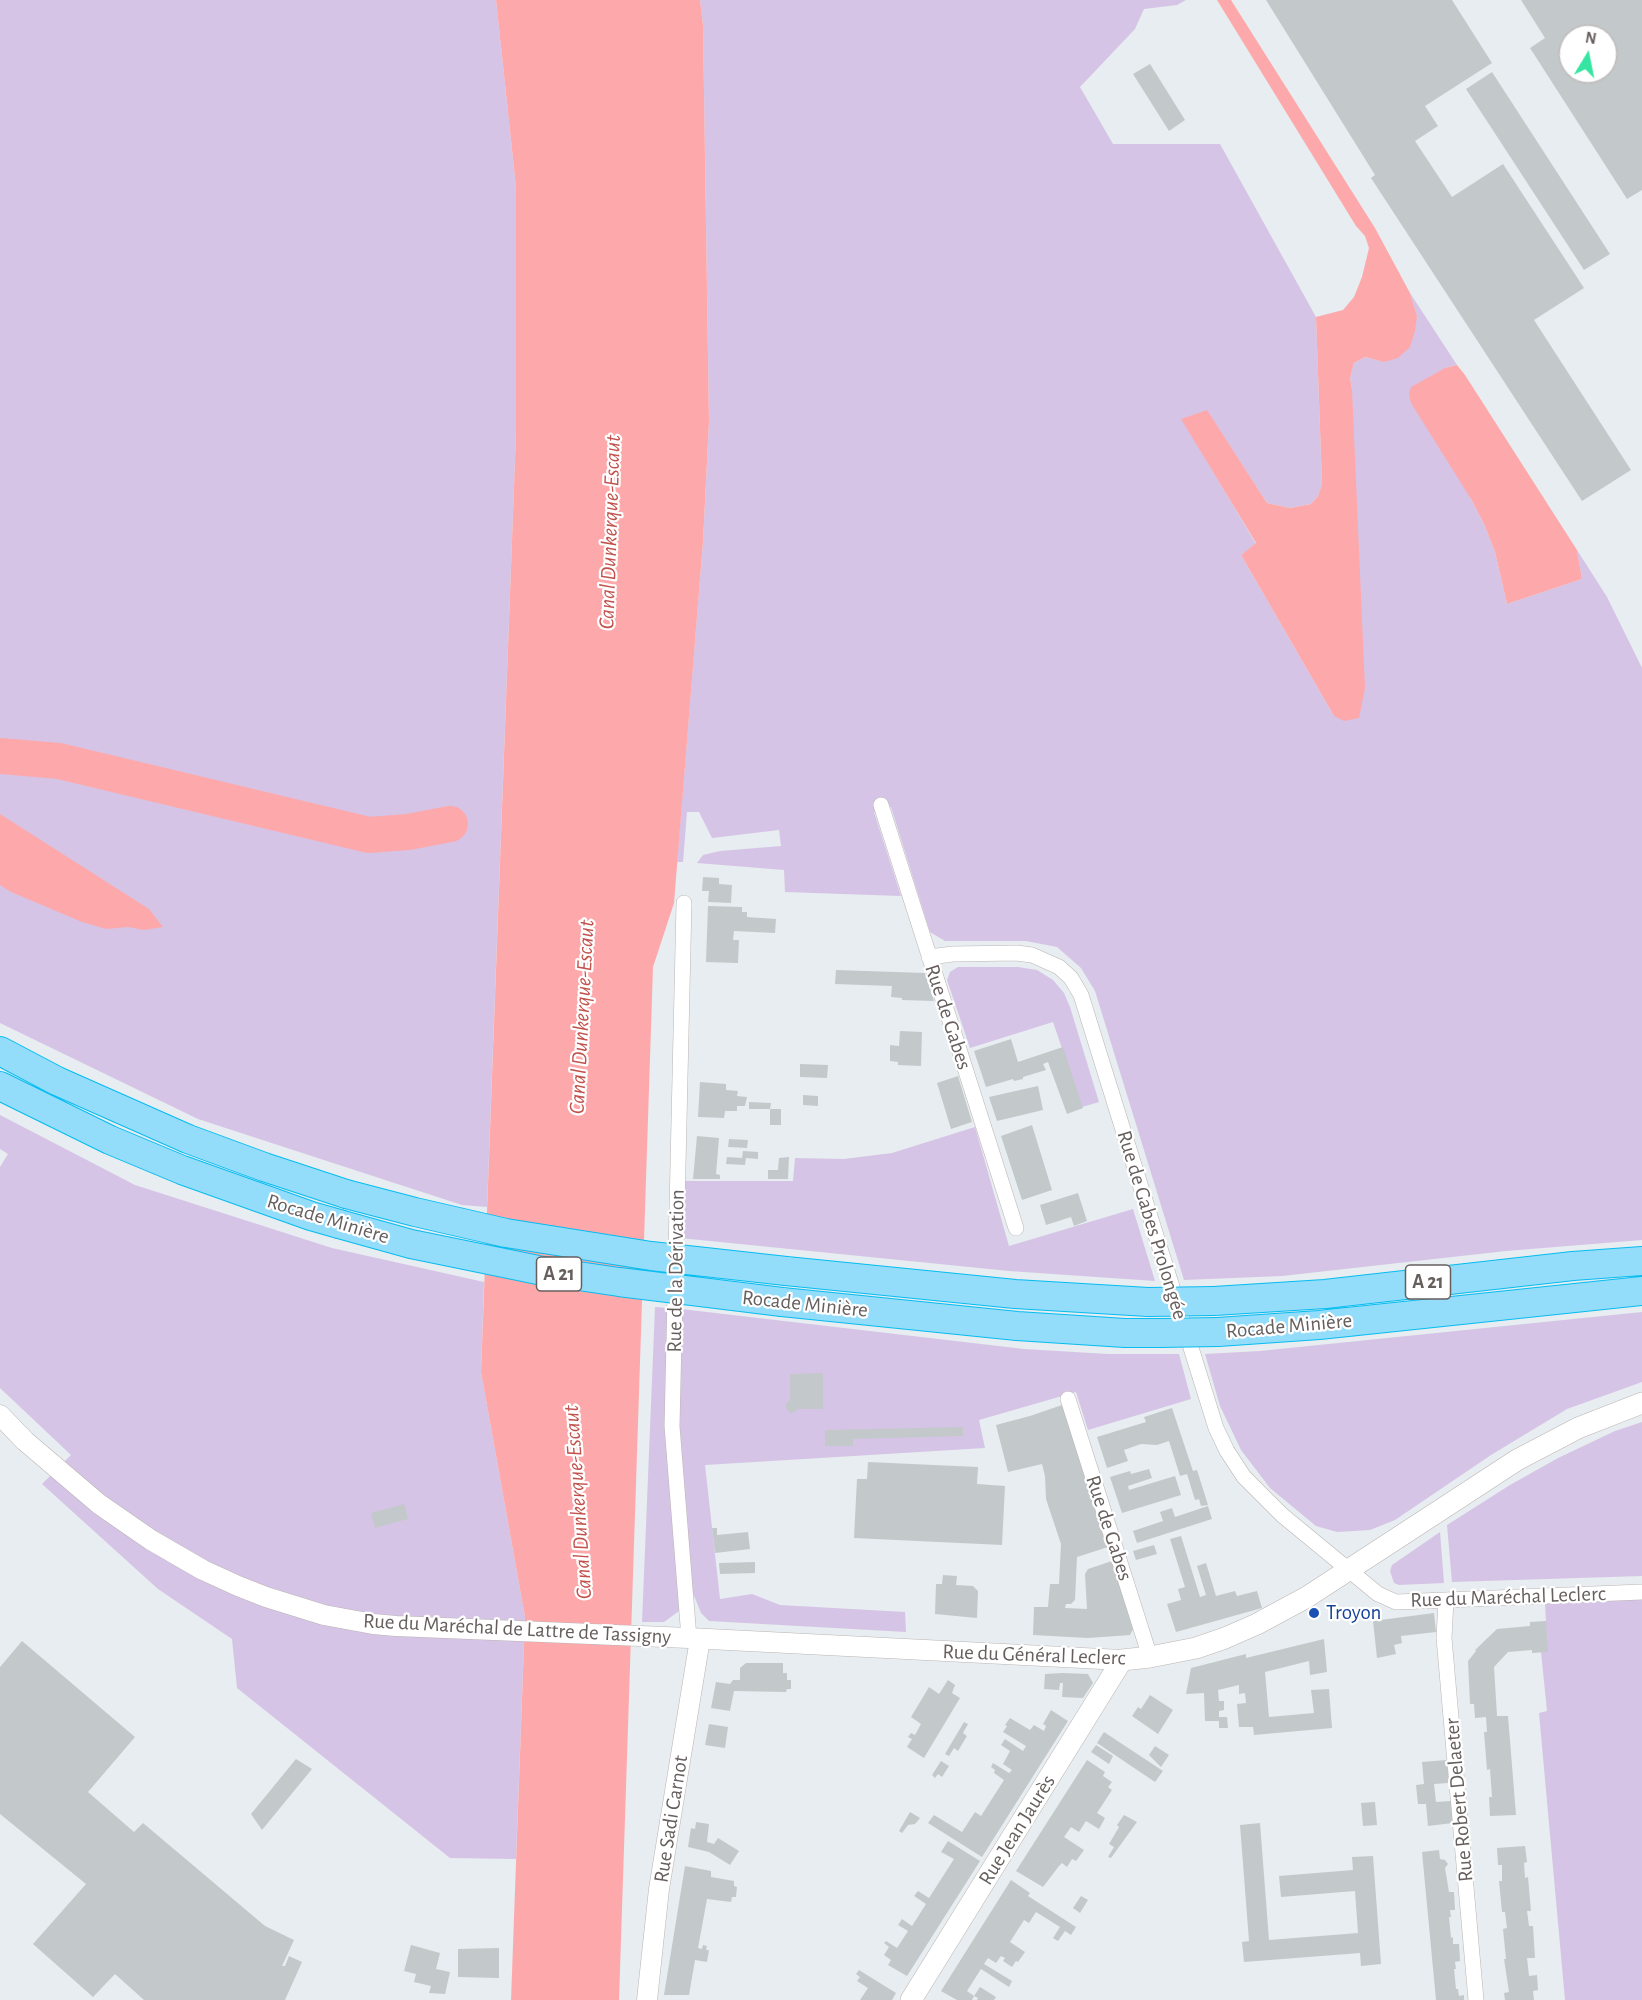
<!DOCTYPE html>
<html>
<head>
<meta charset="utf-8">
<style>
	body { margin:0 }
	#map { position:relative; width:1642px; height:2000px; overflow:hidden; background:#e7edf0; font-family:"Alegreya Sans",sans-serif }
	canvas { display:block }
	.north { position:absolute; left:1558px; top:24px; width:60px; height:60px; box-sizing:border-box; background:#fff; border:2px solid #c2bfbf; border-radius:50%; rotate:10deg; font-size:16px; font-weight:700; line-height:24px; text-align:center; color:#665f5e }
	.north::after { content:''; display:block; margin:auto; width:21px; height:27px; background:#37e5a2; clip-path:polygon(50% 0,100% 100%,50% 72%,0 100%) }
</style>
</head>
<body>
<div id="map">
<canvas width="1642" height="2000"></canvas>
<div class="north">N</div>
</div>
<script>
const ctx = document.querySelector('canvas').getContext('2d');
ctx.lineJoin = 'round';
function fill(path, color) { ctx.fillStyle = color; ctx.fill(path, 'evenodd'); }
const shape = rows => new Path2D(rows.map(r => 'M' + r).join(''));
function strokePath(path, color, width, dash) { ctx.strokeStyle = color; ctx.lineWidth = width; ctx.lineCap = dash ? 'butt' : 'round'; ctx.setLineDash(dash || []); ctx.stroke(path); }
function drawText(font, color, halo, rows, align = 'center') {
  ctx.font = font + ' "Alegreya Sans",sans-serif'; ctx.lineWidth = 4.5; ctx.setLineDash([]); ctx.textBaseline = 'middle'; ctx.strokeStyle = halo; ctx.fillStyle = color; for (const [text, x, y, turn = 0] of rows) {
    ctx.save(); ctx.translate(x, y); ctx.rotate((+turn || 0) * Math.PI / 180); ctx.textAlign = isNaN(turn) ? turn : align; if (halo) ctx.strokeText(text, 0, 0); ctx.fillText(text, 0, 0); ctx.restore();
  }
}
fill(shape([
	[0,0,496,0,516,187,516,433,487,1207,462,1205,198,1119,0,1023],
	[700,0,1186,0,1177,5,1144,9,1135,29,1080,87,1113,144,1220,144,1316,317,1322,484,1318,496,1311,504,1290,508,1267,503,1207,411,1182,419,1256,544,1241,555,1334,716,1352,389,1350,378,1354,363,1365,357,1385,362,1417,317,1410,293,1457,365,1445,368,1471,499,1484,524,1495,552,1507,604,1582,579,1577,550,1607,597,1642,668,1642,1240,1506,1251,1282,1276,1184,1280,1095,991,1081,968,1057,947,1026,941,945,941,930,932,891,807,874,812,901,896,785,892,784,870,697,863,703,855,720,851,781,846,779,830,712,838,699,812,687,812,683,862,677,862,703,542,709,422,703,25],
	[958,967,1018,967,1037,970,1053,980,1064,993,1070,1007,1099,1102,1082,1107,1053,1022,970,1048,947,980,950,972],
	[0,1115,135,1185,332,1248,484,1282,481,1372,525,1617,516,1859,450,1858,237,1688,232,1639,158,1589,42,1484,71,1455,0,1388,0,1167,8,1154,0,1149],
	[975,1127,1009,1246,1133,1209,1155,1281,1009,1271,680,1238,683,1181,793,1181,795,1158,844,1159,892,1153],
	[655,1307,668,1308,679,1611,664,1622,642,1622],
	[681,1309,1024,1349,1108,1354,1179,1354,1191,1399,1088,1430,1076,1392,979,1420,985,1448,705,1465,720,1599,752,1594,780,1605,905,1612,906,1632,709,1621,701,1613,693,1593,679,1466,678,1366],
	[1642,1312,1642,1382,1567,1409,1491,1455,1395,1520,1370,1530,1337,1532,1316,1526,1270,1488,1241,1450,1220,1406,1205,1354,1260,1351],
	[1642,1422,1642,1576,1452,1582,1447,1525,1510,1485,1558,1458,1615,1431],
	[1440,1532,1444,1583,1399,1585,1394,1583,1390,1571,1392,1565],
	[1642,1598,1642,2000,1565,2000,1539,1713,1547,1711,1541,1652,1546,1621,1545,1603]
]), '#d6c4e6');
fill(shape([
	[496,0,700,0,703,25,709,422,703,542,674,903,653,967,619,2000,511,2000,525,1617,481,1372,516,433,516,187],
	[1217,0,1231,0,1375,228,1410,293,1417,316,1415,331,1410,347,1398,358,1384,362,1365,357,1354,363,1350,378,1352,389,1365,688,1359,718,1344,721,1334,716,1241,555,1256,543,1181,419,1207,410,1267,503,1290,508,1311,504,1318,496,1322,484,1316,317,1343,310,1354,297,1362,277,1369,248,1365,236,1356,226],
	[1457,365,1465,375,1577,550,1582,579,1507,604,1495,552,1484,524,1471,499,1411,403,1409,394,1411,387,1445,368],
	[0,814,149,909,163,927,144,930,128,927,106,929,82,922,11,892,0,885]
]), '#fda9ac');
strokePath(shape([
	[0,756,59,761,369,835,408,832,450,824]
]), '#fda9ac', 36);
fill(shape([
	[1266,0,1452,0,1492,63,1425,106,1438,126,1415,141,1452,197,1503,164,1584,288,1534,320,1631,470,1582,501,1371,178,1375,175],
	[1521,0,1642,0,1642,190,1627,199,1530,48,1545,38],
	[1570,36,1606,36,1606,72,1570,72],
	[1150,64,1185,120,1169,131,1133,74],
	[1492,72,1610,254,1584,270,1466,89],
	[703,877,719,878,719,884,732,885,731,903,708,902,709,891,702,891],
	[708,906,742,907,742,912,747,912,747,917,776,919,775,933,734,931,733,940,739,940,738,963,706,962],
	[836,970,925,973,934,1001,902,1000,902,998,891,997,892,986,835,984],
	[900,1031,922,1032,921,1066,898,1065,898,1062,890,1061,890,1045,899,1046],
	[1011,1039,1018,1062,1063,1047,1083,1108,1067,1114,1048,1062,1043,1064,1046,1070,1023,1077,1023,1079,1014,1081,1013,1079,986,1087,974,1051],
	[800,1064,828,1065,827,1078,800,1077],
	[958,1076,972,1122,951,1129,937,1083],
	[700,1082,726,1084,726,1090,738,1091,737,1096,747,1097,745,1106,737,1106,737,1111,725,1111,724,1118,698,1117],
	[1038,1086,1043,1110,997,1121,989,1097],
	[803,1095,818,1096,818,1106,803,1105],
	[749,1102,771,1103,770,1109,749,1109],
	[770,1109,781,1109,781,1125,770,1125],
	[1032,1125,1052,1190,1022,1200,1001,1136],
	[697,1136,719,1138,716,1174,720,1175,720,1179,693,1179],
	[729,1139,748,1140,747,1148,728,1147],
	[743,1151,758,1152,758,1159,746,1158,745,1165,726,1164,727,1157,742,1158],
	[789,1157,788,1179,768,1179,768,1170,778,1170,779,1158],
	[1078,1193,1087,1221,1074,1226,1071,1217,1046,1225,1040,1205],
	[823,1373,823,1409,797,1409,795,1412,790,1413,786,1408,786,1404,790,1400,790,1374],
	[1062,1405,1108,1547,1077,1557,1075,1600,1071,1604,1066,1604,1065,1608,1087,1609,1085,1574,1088,1569,1112,1561,1133,1629,1130,1635,1088,1638,1033,1635,1034,1607,1048,1607,1050,1584,1059,1584,1061,1544,1046,1499,1045,1476,1042,1464,1008,1472,996,1425,1030,1416],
	[1172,1408,1193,1471,1197,1470,1208,1505,1201,1506,1199,1499,1195,1500,1187,1474,1180,1476,1169,1441,1157,1445,1141,1444,1124,1450,1128,1461,1107,1468,1097,1437,1146,1422,1144,1417],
	[963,1427,963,1436,853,1439,853,1446,825,1446,825,1430],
	[868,1462,978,1467,977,1484,1005,1486,1002,1545,854,1538,857,1479,867,1479],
	[1149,1469,1152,1478,1128,1486,1129,1490,1175,1476,1181,1495,1122,1513,1110,1477,1130,1471,1131,1474],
	[404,1504,408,1519,375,1528,371,1513],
	[1208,1506,1212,1519,1137,1543,1133,1531,1163,1521,1160,1512,1172,1508,1175,1517],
	[712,1528,717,1528,717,1535,748,1532,750,1549,715,1553],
	[1181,1536,1200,1597,1206,1595,1197,1566,1206,1563,1216,1596,1235,1591,1237,1596,1257,1591,1262,1608,1176,1632,1167,1604,1181,1600,1178,1589,1185,1587,1170,1539],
	[1154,1545,1157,1554,1136,1560,1133,1551],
	[755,1562,755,1573,720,1574,719,1563],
	[943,1575,957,1576,956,1585,973,1586,978,1591,977,1618,935,1614,936,1584,942,1584],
	[1434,1613,1436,1632,1401,1636,1402,1643,1394,1645,1396,1654,1377,1658,1373,1621],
	[1546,1621,1548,1652,1532,1653,1532,1650,1508,1652,1494,1667,1497,1716,1508,1716,1516,1815,1490,1816,1489,1797,1492,1797,1490,1769,1487,1770,1484,1732,1487,1732,1486,1717,1475,1718,1474,1704,1470,1704,1468,1661,1476,1651,1475,1650,1497,1629,1530,1626,1530,1622],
	[1324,1639,1327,1672,1310,1675,1309,1661,1265,1672,1269,1717,1314,1713,1311,1690,1329,1689,1332,1728,1254,1735,1253,1727,1239,1727,1237,1704,1246,1703,1245,1693,1239,1694,1239,1685,1218,1690,1219,1701,1224,1701,1224,1710,1219,1711,1219,1717,1227,1717,1228,1728,1219,1728,1219,1721,1205,1721,1204,1693,1186,1694,1191,1668,1246,1654,1246,1658],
	[22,1641,135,1737,88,1792,134,1832,143,1823,265,1926,294,1940,282,1966,285,1966,289,1956,302,1962,285,2000,144,2000,115,1974,93,1997,33,1944,86,1884,0,1814,0,1667],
	[746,1663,783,1663,783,1673,787,1673,787,1680,791,1680,791,1689,787,1689,786,1692,734,1691,730,1711,711,1708,716,1682,730,1684,733,1680,740,1680,740,1668],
	[1063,1673,1088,1674,1093,1683,1083,1698,1062,1697,1063,1683,1060,1683,1059,1690,1044,1689,1045,1674],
	[948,1680,955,1685,952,1693,960,1698,924,1758,907,1747,912,1739,908,1737,911,1733,915,1735,921,1724,911,1717,929,1687,939,1694],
	[1150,1695,1173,1710,1158,1734,1132,1716,1138,1707,1141,1709],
	[1051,1710,1068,1721,982,1857,928,1823,934,1815,962,1832,975,1812,981,1816,1004,1780,994,1773,995,1770,991,1767,993,1763,1009,1773,1012,1770,1003,1764,1010,1751,1001,1745,1005,1739,1023,1751,1026,1746,1003,1732,1007,1726,1005,1725,1010,1718,1030,1730,1034,1725,1044,1731,1046,1726,1043,1724],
	[964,1722,968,1724,963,1733,967,1736,958,1751,954,1748,949,1756,945,1754],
	[709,1724,728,1727,725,1748,705,1745],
	[1104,1732,1163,1771,1155,1782,1097,1743],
	[1096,1745,1113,1756,1109,1764,1091,1752],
	[1155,1746,1169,1755,1161,1767,1149,1755],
	[296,1759,312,1769,262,1830,251,1814],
	[1087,1760,1105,1772,1103,1776,1112,1782,1108,1787,1112,1790,1097,1813,1105,1818,1099,1829,1086,1821,1079,1832,1071,1827,1064,1837,1084,1850,1076,1861,1072,1859,1067,1867,1062,1863,1059,1866,1043,1887,1016,1871],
	[1447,1760,1449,1783,1434,1784,1436,1802,1451,1801,1453,1823,1428,1826,1426,1804,1418,1804,1416,1785,1424,1784,1422,1762],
	[941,1761,949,1766,942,1777,938,1774,935,1778,932,1775],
	[1375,1802,1377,1825,1363,1826,1361,1803],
	[910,1812,920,1818,915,1824,908,1825,902,1833,899,1831],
	[1124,1815,1137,1822,1111,1858,1108,1857,1114,1847,1109,1844,1119,1827,1117,1825],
	[696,1822,709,1824,707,1842,714,1844,718,1838,739,1851,730,1865,709,1852,688,1847,691,1828,695,1829],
	[1260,1823,1269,1940,1358,1933,1355,1891,1281,1897,1279,1876,1353,1870,1352,1857,1373,1856,1381,1964,1361,1966,1360,1953,1244,1962,1242,1942,1249,1941,1240,1825],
	[948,1841,980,1861,907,1976,888,1965,891,1960,884,1955,889,1947,884,1943,886,1941,897,1948,908,1931,898,1925,902,1919,912,1926,926,1904,914,1896,918,1891,929,1898,954,1859,941,1852],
	[1525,1846,1527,1862,1524,1863,1525,1878,1528,1877,1531,1911,1527,1911,1528,1918,1529,1926,1533,1926,1535,1958,1527,1958,1529,1976,1537,1975,1538,1990,1533,1991,1534,2000,1505,2000,1504,1993,1509,1992,1504,1959,1506,1959,1503,1929,1507,1928,1505,1912,1502,1912,1499,1881,1502,1881,1502,1865,1498,1865,1497,1848],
	[1439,1850,1440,1859,1445,1860,1448,1864,1445,1868,1449,1892,1454,1892,1455,1910,1450,1910,1451,1917,1449,1917,1451,1938,1453,1937,1453,1944,1459,1944,1460,1961,1455,1962,1456,1969,1454,1969,1456,1989,1458,1989,1459,1996,1464,1995,1464,2000,1436,2000,1422,1852],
	[685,1866,711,1871,711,1877,734,1881,734,1886,737,1887,736,1897,732,1897,731,1902,707,1899,698,1948,702,1949,703,1945,707,1946,706,1950,709,1950,707,1962,695,1960,689,1995,664,1995],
	[1011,1880,1030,1893,1028,1896,1076,1927,1071,1935,1065,1931,1058,1941,1053,1938,1060,1927,1036,1912,1029,1923,1024,1920,1010,1942,1025,1952,1018,1962,1016,1961,1012,1967,1003,1961,1005,1958,1001,1956,996,1963,988,1958,984,1964,1012,1981,1009,1987,981,1969,967,1991,974,1996,972,2000,957,2000,941,1991],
	[1081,1896,1088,1900,1080,1913,1073,1908],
	[411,1945,440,1953,436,1969,450,1972,445,1994,429,1993,431,1986,414,1982,416,1974,404,1971],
	[499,1948,499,1978,458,1977,458,1949],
	[859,1970,896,1993,892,2000,860,2000,868,1988,857,1981,860,1977,856,1974],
	[980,1987,996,1997,994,2000,977,2000,978,1998,974,1996]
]), '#c3c9cb');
const minor = shape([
	[881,805,1016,1228],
	[684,903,672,1426,689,1638],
	[929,957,953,954,1016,953,1032,955,1059,967,1071,978,1081,995,1216,1428,1227,1451,1244,1477,1282,1515,1378,1594,1396,1602,1642,1592],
	[1068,1399,1150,1657],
	[1446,1600,1444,1638,1476,2000]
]);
const tertiary = shape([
	[0,1415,25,1441,99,1504,151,1540,203,1570,238,1586,266,1597,324,1615,373,1624,396,1626,689,1638,1122,1660],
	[647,2000,659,1889,700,1639]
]);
const secondary = shape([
	[911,2000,1122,1660,1150,1657,1196,1648,1225,1638,1257,1624,1307,1597,1517,1460,1578,1428,1642,1403]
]);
const motorway = shape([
	[0,1051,57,1081,188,1139,264,1167,346,1194],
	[0,1086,110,1140,182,1170,311,1216,339,1224],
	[786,1271,1015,1294,1148,1302],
	[1214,1301,1325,1294,1573,1266,1642,1261],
	[782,1302,1017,1326,1125,1333,1160,1333],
	[1218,1332,1319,1325,1642,1291]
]);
strokePath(minor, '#bbb5b4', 16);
strokePath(tertiary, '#bbb5b4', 21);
strokePath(secondary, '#bbb4b3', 22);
strokePath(motorway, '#06bcf0', 30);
strokePath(minor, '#fff', 15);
strokePath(tertiary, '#fff', 20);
strokePath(secondary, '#fff', 21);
strokePath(motorway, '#93ddfa', 28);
const motorwayBridge = shape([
	[346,1194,415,1212,506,1233,651,1256,786,1271],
	[339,1224,411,1244,538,1270,619,1282,782,1302],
	[1148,1302,1214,1301],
	[1160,1333,1218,1332]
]);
strokePath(motorwayBridge, '#06bcf0', 30, []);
strokePath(motorwayBridge, '#93ddfa', 28);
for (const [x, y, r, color] of [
	[1314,1613,6,"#1a4fb4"]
]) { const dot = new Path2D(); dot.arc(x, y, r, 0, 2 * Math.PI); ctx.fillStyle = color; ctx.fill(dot); strokePath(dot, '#fff', 2); }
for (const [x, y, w] of [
	[559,1274,45],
	[1428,1282,45]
]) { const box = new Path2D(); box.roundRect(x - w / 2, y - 17, w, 34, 4.5); ctx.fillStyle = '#fff'; ctx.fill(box); strokePath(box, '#665f5e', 1.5); }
drawText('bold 20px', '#665f5e', null, [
	["A 21",559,1274],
	["A 21",1428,1282]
]);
drawText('21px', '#665f5e', '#fff', [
	["Rue de Gabes",948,1017,72],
	["Rocade Minière",328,1219,17],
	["Rue de Gabes Prolongée",1152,1225,73],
	["Rue de la Dérivation",676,1271,-89],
	["Rocade Minière",805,1304,6],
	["Rocade Minière",1289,1326,-5],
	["Rue de Gabes",1109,1528,72],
	["Rue du Maréchal Leclerc",1508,1597,-2],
	["Rue du Maréchal de Lattre de Tassigny",517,1629,3],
	["Rue du Général Leclerc",1034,1655,2],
	["Rue Robert Delaeter",1459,1800,-95],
	["Rue Sadi Carnot",671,1819,-81],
	["Rue Jean Jaurès",1017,1830,-58]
]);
drawText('21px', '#164399', '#fff', [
	["Troyon",1326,1613]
], 'left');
drawText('italic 22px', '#c1514b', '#fff', [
	["Canal Dunkerque-Escaut",610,532,-88],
	["Canal Dunkerque-Escaut",582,1017,-87],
	["Canal Dunkerque-Escaut",578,1502,-94]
]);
</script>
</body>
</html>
